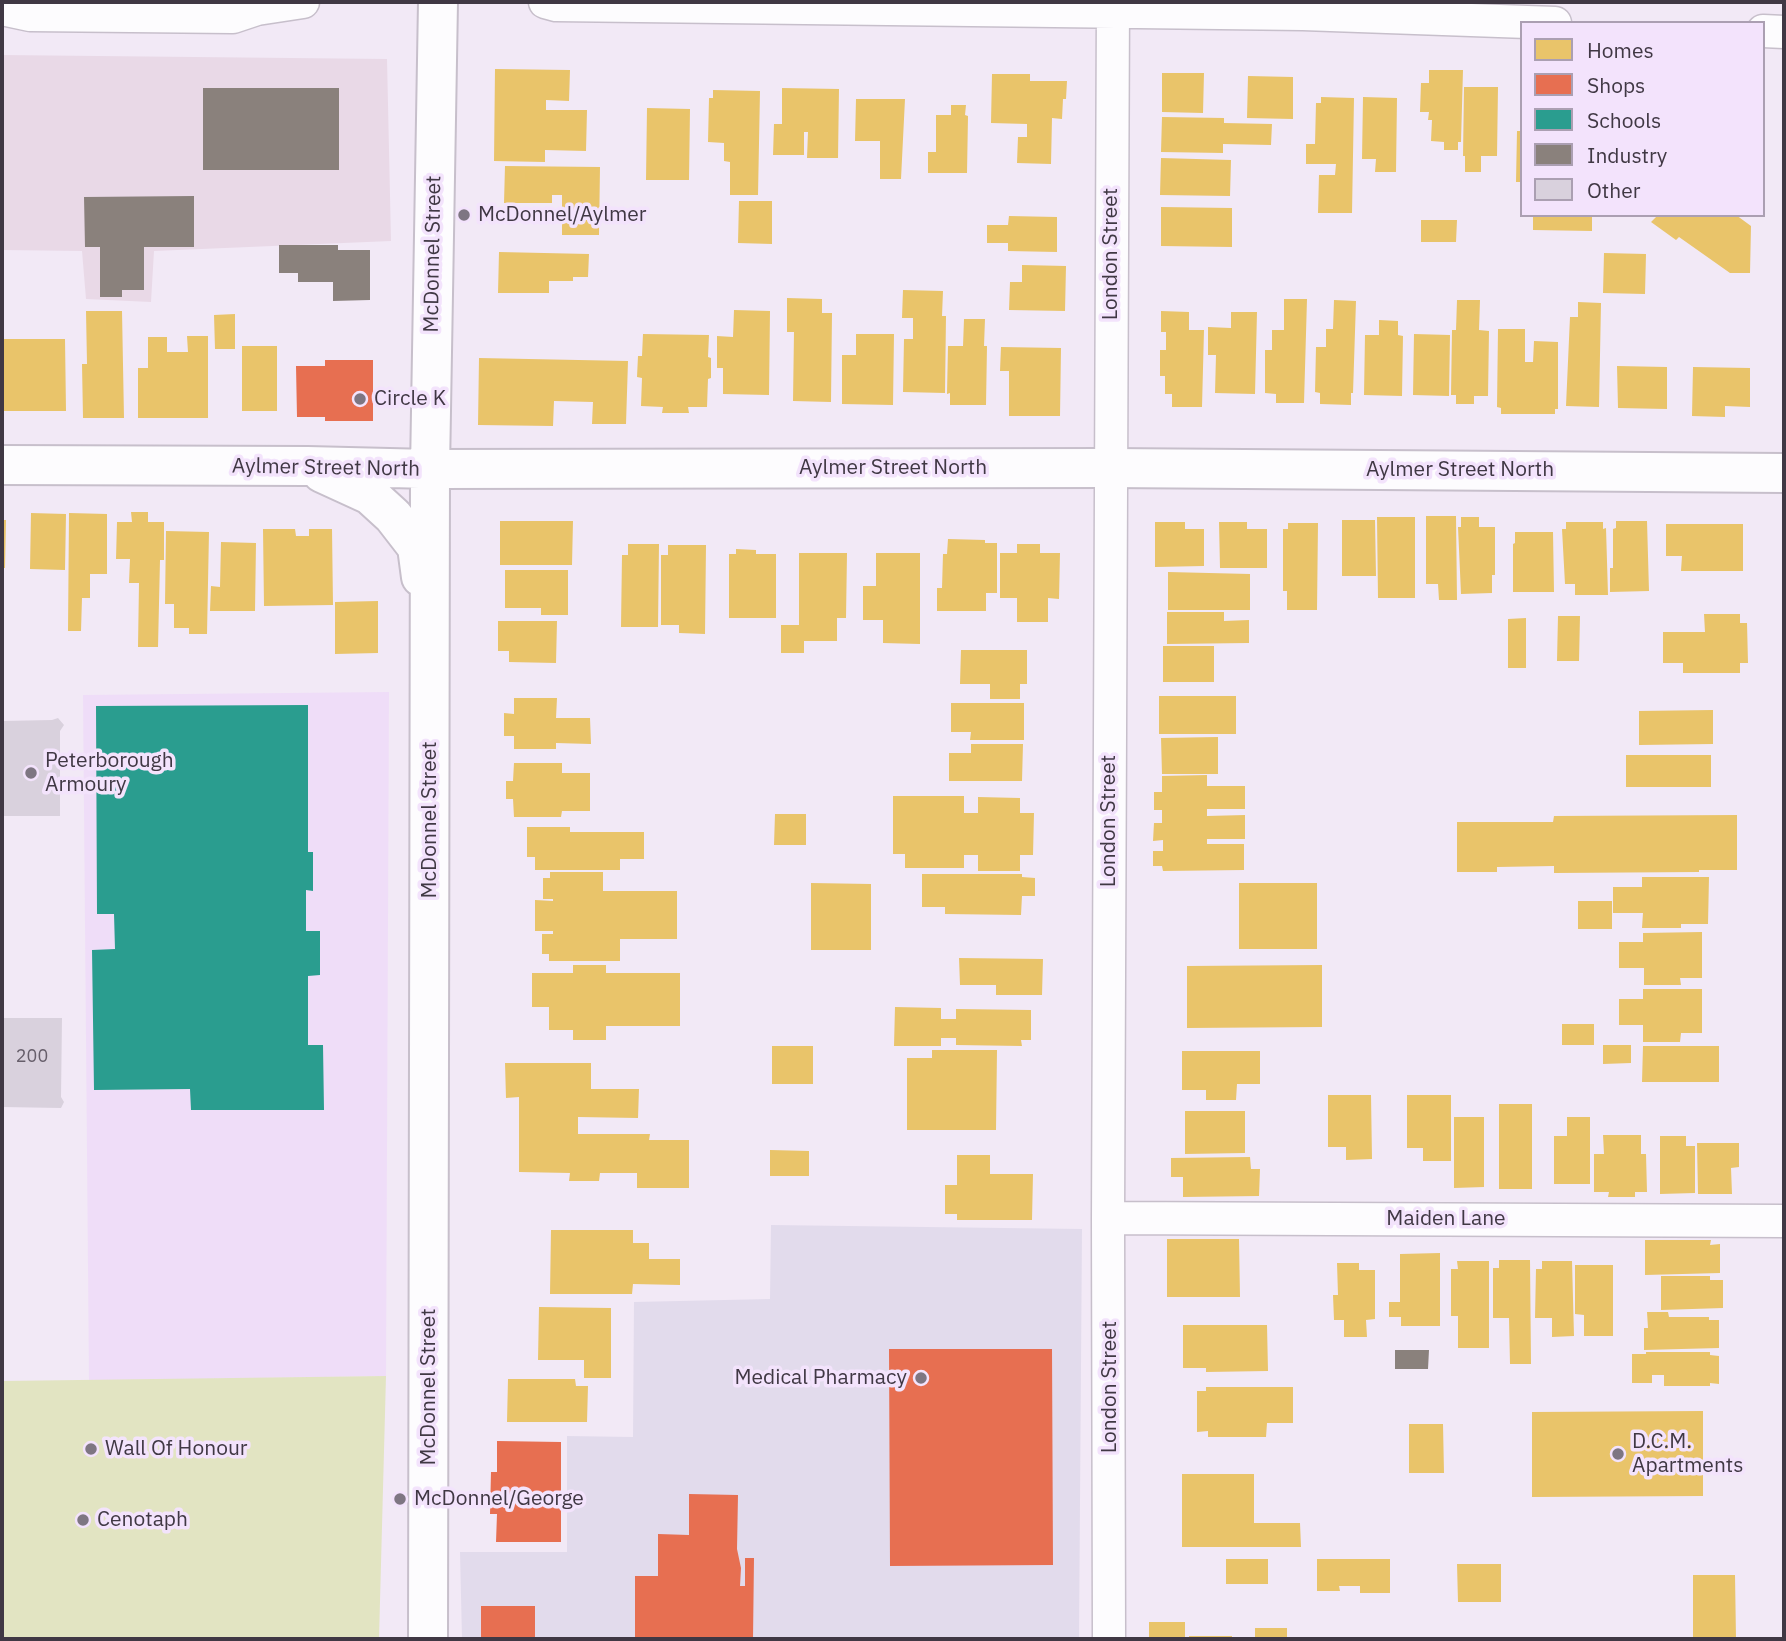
<!DOCTYPE html>
<html>
<head>
<meta charset="utf-8">
<style>
	body { margin:0 }
	#map { position:relative; width:1786px; height:1641px; overflow:hidden; background:#f2e9f6; font-family:"IBM Plex Sans",sans-serif }
	canvas { display:block }
	.frame { position:absolute; inset:0; border:4px solid #403844; pointer-events:none }
	.legend { position:absolute; left:1520px; top:21px; width:245px; height:196px; box-sizing:border-box; background:#f3e3fc; border:2px solid #ab9fb2; margin:0; padding:9px 12px; list-style:none; font-size:21px; color:#403844 }
	.legend li { display:flex; align-items:center; gap:14px; height:35px }
	.legend b { width:35px; border:2px solid #ab9fb2 }
</style>
</head>
<body>
<div id="map">
<canvas width="1786" height="1641"></canvas>
<div class="frame"></div>
<ul class="legend">
<li><b style="height:19px;background:#e9c46a"></b>Homes</li>
<li><b style="height:19px;background:#e76f51"></b>Shops</li>
<li><b style="height:19px;background:#2a9d8f"></b>Schools</li>
<li><b style="height:19px;background:#8a817c"></b>Industry</li>
<li><b style="height:19px;background:#d9d1dd"></b>Other</li>
</ul>
</div>
<script>
const ctx = document.querySelector('canvas').getContext('2d');
ctx.lineJoin = 'round';
function fill(path, color) { ctx.fillStyle = color; ctx.fill(path, 'evenodd'); }
const shape = rows => new Path2D(rows.map(r => 'M' + r).join(''));
function strokePath(path, color, width, dash) { ctx.strokeStyle = color; ctx.lineWidth = width; ctx.lineCap = dash ? 'butt' : 'round'; ctx.setLineDash(dash || []); ctx.stroke(path); }
function drawText(font, color, halo, rows, align = 'center') {
  ctx.font = font + ' "IBM Plex Sans",sans-serif'; ctx.lineWidth = 7; ctx.setLineDash([]); ctx.textBaseline = 'middle'; ctx.strokeStyle = halo; ctx.fillStyle = color; for (const [text, x, y, turn = 0] of rows) {
    ctx.save(); ctx.translate(x, y); ctx.rotate((+turn || 0) * Math.PI / 180); ctx.textAlign = isNaN(turn) ? turn : align; if (halo) ctx.strokeText(text, 0, 0); ctx.fillText(text, 0, 0); ctx.restore();
  }
}
fill(shape([
	[771,1225,1082,1229,1079,1639,462,1639,460,1552,567,1552,567,1436,633,1437,634,1302,770,1299]
]), '#e2dbec');
fill(shape([
	[2,55,387,59,391,241,154,251,151,302,86,299,82,251,2,250]
]), '#e9d9e7');
fill(shape([
	[389,692,386,1376,89,1381,83,695]
]), '#efddf8');
fill(shape([
	[386,1376,379,1639,2,1639,2,1381]
]), '#e2e4c2');
fill(shape([
	[495,69,570,70,569,101,546,100,546,110,587,110,586,151,545,150,545,162,494,161],
	[1429,70,1463,70,1461,142,1458,142,1458,150,1444,150,1444,142,1431,141,1432,120,1428,120,1429,112,1420,112,1421,83,1429,83],
	[1162,73,1204,73,1203,113,1162,112],
	[992,74,1030,74,1030,81,1067,81,1066,99,1063,99,1062,119,1052,118,1051,164,1017,163,1018,137,1027,137,1027,124,991,123],
	[1248,76,1293,77,1293,119,1247,118],
	[1464,87,1498,87,1497,156,1481,156,1481,172,1465,172,1465,156,1463,156],
	[782,88,839,89,838,158,807,158,808,132,804,132,804,155,773,155,774,124,782,124],
	[713,90,760,91,758,195,730,195,730,162,724,161,724,143,708,142,709,98,713,98],
	[1321,97,1354,98,1352,213,1318,213,1319,175,1335,175,1336,164,1306,164,1306,144,1315,144,1316,103,1321,103],
	[1363,97,1397,98,1396,172,1375,172,1376,159,1362,159],
	[856,99,905,99,901,179,880,179,880,141,855,141],
	[951,105,966,105,965,115,968,116,967,173,928,173,928,152,936,152,936,115,951,115],
	[647,108,690,109,689,180,646,180],
	[1162,117,1224,118,1224,123,1272,124,1271,145,1223,144,1223,153,1161,152],
	[1517,131,1522,131,1522,182,1516,182],
	[1161,158,1231,160,1230,196,1160,195],
	[505,166,600,167,599,235,562,235,562,195,552,195,552,203,504,203],
	[739,201,772,201,772,244,738,243],
	[1161,207,1232,208,1232,247,1161,246],
	[1533,215,1592,215,1592,231,1533,230],
	[1658,215,1736,215,1751,226,1750,273,1730,273,1679,237,1676,240,1651,222],
	[1009,216,1057,217,1057,252,1008,251,1008,243,987,243,987,225,1008,225],
	[1421,220,1457,220,1456,242,1421,242],
	[499,252,589,254,588,277,573,277,573,281,549,281,549,293,498,293],
	[1604,253,1646,254,1645,294,1603,293],
	[1022,265,1066,266,1065,311,1009,310,1010,282,1022,282],
	[903,290,943,291,942,316,946,316,945,393,903,392,904,339,913,339,913,318,902,318],
	[787,298,822,299,822,313,832,313,831,402,793,401,794,332,787,332],
	[1284,299,1307,299,1304,403,1276,403,1276,394,1265,393,1265,350,1272,350,1272,330,1284,330],
	[1334,300,1356,301,1353,393,1351,393,1351,405,1320,404,1320,393,1315,392,1316,347,1326,347,1326,329,1333,329],
	[1457,300,1480,300,1479,330,1489,331,1488,396,1474,396,1474,404,1456,404,1456,395,1451,395,1452,330,1456,330],
	[1578,302,1601,303,1599,407,1566,406,1570,317,1578,317],
	[734,310,770,311,769,395,723,394,723,368,717,368,717,336,733,337],
	[86,311,122,311,124,418,83,418,82,364,87,364],
	[1161,311,1189,312,1189,330,1204,330,1202,407,1172,407,1172,394,1165,394,1165,376,1160,376,1160,350,1166,350,1166,332,1161,332],
	[1231,312,1257,312,1255,394,1215,393,1216,355,1208,355,1208,327,1231,328],
	[235,314,235,349,215,349,214,315],
	[964,319,985,319,984,346,987,346,986,405,950,405,950,393,947,394,948,346,963,346],
	[1379,320,1398,321,1398,335,1403,336,1402,396,1364,395,1365,335,1379,335],
	[1498,329,1525,329,1525,362,1533,362,1534,341,1558,342,1558,409,1555,409,1555,414,1501,414,1501,408,1497,407],
	[643,334,709,335,708,357,711,358,711,378,708,379,707,407,688,407,689,413,662,413,663,407,641,406,642,378,637,377,638,356,642,356],
	[856,334,894,334,893,405,842,404,842,355,856,355],
	[1414,334,1450,335,1449,396,1413,395],
	[187,336,208,336,208,418,138,418,138,368,148,368,148,337,167,337,167,352,188,352],
	[4,339,65,339,66,411,4,411],
	[242,346,277,346,277,411,242,411],
	[1001,347,1061,348,1060,416,1009,416,1009,371,1000,371],
	[479,358,628,361,626,424,592,424,593,402,554,401,553,426,478,425],
	[1617,366,1667,367,1667,409,1618,408],
	[1693,367,1750,368,1750,407,1725,406,1725,417,1692,416],
	[131,512,148,512,148,522,164,522,164,560,160,560,158,647,138,647,139,583,129,583,130,559,116,559,117,522,132,522],
	[31,513,66,514,65,570,30,569],
	[69,513,107,514,107,574,90,574,90,598,82,598,81,631,68,631],
	[1426,516,1456,516,1457,600,1439,600,1438,584,1426,584],
	[1377,517,1415,517,1415,598,1378,598],
	[1461,517,1479,517,1479,527,1495,527,1495,575,1492,575,1492,593,1461,594,1458,527,1461,527],
	[2,520,6,520,5,568,2,568],
	[1342,520,1375,520,1376,576,1342,576],
	[500,521,573,521,572,565,500,565],
	[1616,521,1647,521,1649,591,1610,592,1610,568,1613,568,1613,529,1616,528],
	[1155,522,1185,522,1185,529,1204,529,1204,566,1155,567],
	[1219,522,1247,522,1247,529,1267,529,1267,568,1220,568],
	[1566,522,1603,522,1603,529,1606,528,1608,595,1575,595,1575,584,1565,584,1562,529,1566,529],
	[1288,523,1318,523,1317,610,1287,610,1287,591,1283,591,1283,529,1288,529],
	[1666,524,1743,524,1743,571,1681,571,1682,556,1666,556],
	[263,529,295,529,296,536,309,536,309,529,332,529,333,605,264,606],
	[166,531,209,532,207,634,189,634,189,628,174,628,174,604,165,604],
	[1515,532,1553,532,1554,592,1513,592,1513,544,1515,543],
	[948,539,985,540,985,543,997,543,997,593,986,593,986,611,937,611,937,588,942,588,943,554,947,554],
	[221,542,256,543,255,611,210,611,211,586,220,587],
	[628,544,659,544,658,627,621,627,622,555,628,555],
	[1017,544,1040,544,1040,553,1060,553,1059,599,1048,598,1048,622,1017,622,1017,598,1000,598,1000,553,1017,553],
	[668,545,706,545,705,634,679,633,679,625,661,625,661,555,668,555],
	[736,549,756,550,756,554,776,554,776,618,729,618,729,554,736,554],
	[799,553,847,553,846,618,837,618,837,641,804,641,804,653,781,653,781,625,799,625],
	[876,553,920,553,920,644,883,643,883,620,863,620,863,586,876,586],
	[505,570,568,570,568,615,541,615,541,608,505,608],
	[1168,572,1250,574,1250,610,1168,610],
	[378,601,378,653,335,654,335,602],
	[1167,612,1224,612,1224,621,1249,620,1249,643,1167,644],
	[1704,614,1740,614,1740,623,1747,623,1748,663,1740,663,1740,673,1683,673,1683,663,1663,663,1663,632,1705,632],
	[1558,616,1580,616,1579,661,1557,661],
	[1526,618,1526,668,1508,668,1508,619],
	[498,621,557,621,556,663,509,662,509,651,498,651],
	[1163,646,1214,646,1214,682,1163,682],
	[961,650,1027,650,1027,684,1020,684,1020,699,990,699,990,684,960,684],
	[1159,696,1236,696,1236,734,1159,734],
	[514,698,557,698,556,718,590,718,591,744,556,743,556,749,514,749,514,736,504,736,504,713,514,714],
	[951,703,1024,703,1024,740,970,740,971,732,951,732],
	[1713,710,1713,744,1639,745,1639,711],
	[1218,737,1218,774,1162,774,1161,738],
	[971,744,1023,744,1022,781,949,781,949,753,971,753],
	[1626,755,1711,755,1711,787,1626,787],
	[514,763,562,763,562,773,590,773,590,811,562,811,561,817,514,817,513,799,506,799,506,781,513,781],
	[1207,775,1207,786,1245,786,1245,809,1207,809,1207,816,1245,815,1245,839,1207,839,1207,844,1244,844,1244,870,1163,871,1162,866,1153,866,1153,851,1163,851,1163,840,1153,841,1154,823,1162,823,1162,810,1154,810,1154,792,1162,792,1162,776],
	[893,796,964,796,964,813,978,813,978,797,1020,798,1020,813,1034,813,1033,855,1020,855,1020,871,978,871,978,855,964,855,964,868,905,868,905,854,893,854],
	[775,814,806,814,806,845,774,845],
	[1737,815,1737,870,1699,870,1699,872,1554,873,1554,866,1497,867,1497,872,1457,872,1457,822,1553,822,1554,816],
	[527,827,570,827,570,832,644,832,644,859,620,859,620,870,535,870,535,857,527,857],
	[550,872,603,872,603,891,677,891,677,939,620,939,620,961,549,961,549,954,542,954,542,934,553,934,553,931,535,931,535,900,553,901,553,899,543,899,543,878,550,878],
	[922,874,1022,874,1022,877,1035,878,1035,896,1022,896,1021,915,945,914,945,907,922,907],
	[1642,877,1709,877,1708,924,1681,924,1681,928,1642,928,1643,913,1613,913,1613,887,1642,887],
	[811,883,871,884,871,950,811,950],
	[1239,883,1317,883,1317,949,1239,949],
	[1578,901,1612,901,1612,929,1578,929],
	[1702,932,1702,978,1680,978,1681,985,1644,985,1644,968,1619,968,1619,942,1643,942,1643,933],
	[959,958,1043,959,1042,995,996,995,996,985,960,985],
	[573,965,606,965,606,973,680,973,680,1026,606,1026,606,1040,573,1040,573,1030,549,1030,549,1007,532,1007,532,973,573,973],
	[1322,965,1322,1027,1187,1028,1187,966],
	[1643,989,1702,989,1702,1033,1681,1033,1680,1042,1643,1042,1643,1025,1619,1025,1619,999,1643,999],
	[895,1007,941,1008,941,1019,956,1019,956,1009,1031,1010,1031,1040,1021,1040,1022,1046,956,1045,956,1038,941,1038,941,1046,894,1046],
	[1562,1024,1594,1024,1594,1045,1562,1045],
	[1603,1045,1631,1045,1631,1063,1603,1064],
	[772,1046,813,1046,813,1084,772,1084],
	[1643,1046,1719,1046,1719,1082,1642,1082],
	[932,1050,997,1050,996,1130,907,1130,907,1058,932,1058],
	[1182,1051,1260,1051,1260,1084,1237,1084,1236,1100,1206,1100,1206,1090,1182,1090],
	[505,1063,591,1063,591,1089,639,1089,638,1118,578,1117,578,1134,650,1134,649,1140,689,1140,689,1188,637,1188,637,1173,600,1173,599,1181,569,1181,570,1173,519,1172,519,1097,506,1098],
	[1328,1095,1371,1095,1372,1159,1346,1160,1346,1147,1328,1147],
	[1407,1095,1451,1095,1451,1161,1423,1161,1423,1148,1407,1148],
	[1499,1104,1532,1104,1532,1189,1499,1189],
	[1185,1111,1245,1111,1245,1153,1185,1154],
	[1454,1117,1484,1117,1484,1187,1454,1188],
	[1567,1117,1590,1117,1590,1184,1554,1184,1554,1136,1567,1136],
	[1603,1135,1641,1135,1641,1154,1646,1154,1647,1192,1635,1192,1635,1197,1608,1197,1609,1192,1594,1192,1594,1154,1604,1154],
	[1660,1136,1686,1136,1686,1146,1695,1146,1695,1193,1660,1194],
	[1697,1143,1739,1143,1739,1167,1731,1168,1732,1194,1698,1194],
	[770,1150,809,1151,809,1176,770,1176],
	[957,1155,990,1155,990,1174,1033,1174,1032,1220,957,1220,957,1214,945,1214,945,1185,957,1185],
	[1250,1157,1251,1169,1260,1169,1259,1196,1183,1197,1183,1177,1171,1177,1171,1158],
	[551,1230,633,1230,633,1243,649,1243,649,1259,680,1259,680,1285,633,1284,632,1294,550,1294],
	[1167,1239,1239,1239,1240,1297,1167,1297],
	[1645,1240,1711,1240,1710,1245,1720,1244,1720,1273,1645,1275],
	[1440,1253,1440,1326,1401,1326,1401,1317,1389,1317,1389,1302,1400,1302,1400,1254],
	[1499,1260,1530,1260,1531,1364,1510,1364,1509,1318,1493,1318,1493,1268,1499,1268],
	[1457,1261,1489,1261,1489,1348,1458,1348,1458,1316,1451,1316,1451,1269,1458,1269],
	[1542,1261,1572,1261,1574,1336,1552,1337,1552,1318,1535,1318,1536,1269,1542,1269],
	[1337,1263,1359,1263,1359,1270,1375,1270,1375,1319,1366,1320,1367,1337,1344,1337,1344,1320,1334,1320,1333,1295,1338,1295],
	[1575,1265,1613,1265,1613,1336,1584,1336,1584,1315,1575,1314],
	[1661,1276,1710,1276,1710,1280,1723,1280,1723,1308,1661,1310],
	[539,1307,611,1308,611,1378,584,1378,584,1360,538,1360],
	[1647,1312,1668,1312,1669,1317,1709,1317,1709,1320,1719,1320,1719,1348,1644,1350,1644,1328,1648,1328],
	[1183,1325,1267,1325,1268,1371,1206,1372,1206,1368,1183,1368],
	[1646,1352,1710,1352,1710,1355,1719,1356,1719,1384,1710,1383,1710,1386,1664,1386,1664,1375,1652,1375,1652,1383,1632,1383,1632,1354,1646,1354],
	[508,1379,575,1379,576,1386,588,1386,587,1422,507,1422],
	[1206,1387,1293,1387,1293,1423,1267,1423,1266,1437,1208,1437,1208,1431,1197,1432,1197,1391,1206,1391],
	[1703,1411,1703,1496,1532,1497,1532,1412],
	[1409,1424,1443,1424,1444,1473,1409,1473],
	[1182,1474,1254,1474,1254,1523,1300,1523,1301,1547,1182,1547],
	[1226,1559,1268,1559,1268,1584,1226,1584],
	[1317,1559,1390,1559,1390,1593,1360,1593,1360,1586,1339,1586,1340,1591,1317,1591],
	[1457,1564,1501,1564,1501,1602,1458,1602],
	[1693,1575,1735,1575,1736,1639,1693,1639],
	[1149,1622,1185,1622,1185,1639,1149,1639],
	[1255,1628,1287,1628,1287,1639,1255,1639],
	[1189,1636,1232,1636,1232,1639,1189,1639]
]), '#e9c46a');
fill(shape([
	[325,360,373,360,373,421,325,421,325,417,297,417,296,366,325,366],
	[889,1349,1052,1349,1053,1565,890,1566],
	[497,1441,561,1442,561,1542,496,1542,497,1514,490,1514,491,1472,497,1472],
	[689,1494,738,1495,737,1549,741,1568,740,1586,745,1586,745,1558,754,1558,753,1639,635,1639,635,1576,658,1576,658,1534,689,1535],
	[481,1606,535,1606,535,1639,481,1639]
]), '#e76f51');
fill(shape([
	[308,705,308,852,313,852,313,891,306,890,306,931,320,931,320,975,308,976,308,1045,323,1045,324,1110,191,1110,190,1089,94,1090,92,950,115,949,114,914,97,914,96,706]
]), '#2a9d8f');
fill(shape([
	[203,88,339,88,339,170,203,170],
	[194,196,194,247,144,247,144,290,122,290,122,297,100,297,100,247,85,247,84,197],
	[279,245,338,245,338,250,370,250,370,300,333,301,333,282,298,282,298,273,279,273],
	[1395,1350,1429,1350,1428,1369,1395,1369]
]), '#8a817c');
fill(shape([
	[58,718,64,725,60,731,60,816,2,816,2,721,52,720],
	[2,1018,62,1018,61,1097,64,1102,61,1108,2,1107]
]), '#d9d1dd');
const street = shape([
	[545,2,556,5,1303,14,1555,23],
	[2,9,30,15,233,17,257,9,303,2],
	[1763,31,1784,32],
	[1108,1218,1784,1221],
	[1109,1639,1108,1218,1113,2]
]);
const secondary = shape([
	[2,465,308,466,430,469,1110,468,1784,473],
	[322,473,370,495,393,516,417,547,421,577],
	[428,1639,430,469,438,2]
]);
strokePath(street, '#c7bfcb', 35);
strokePath(secondary, '#c7bfcb', 42);
strokePath(street, '#fdfcfe', 32);
strokePath(secondary, '#fdfcfe', 38);
for (const [x, y, r, color] of [
	[464,215,7,"#7e7682"],
	[360,399,7,"#7e7682"],
	[31,773,7,"#7e7682"],
	[921,1378,7,"#7e7682"],
	[91,1449,7,"#7e7682"],
	[1618,1454,7,"#7e7682"],
	[400,1499,7,"#7e7682"],
	[83,1520,7,"#7e7682"]
]) { const dot = new Path2D(); dot.arc(x, y, r, 0, 2 * Math.PI); ctx.fillStyle = color; ctx.fill(dot); strokePath(dot, '#f3e3fc', 2.5); }
drawText('18px', '#665e6a', null, [
	["200",32,1057]
]);
drawText('21px', '#403844', '#f3e3fc', [
	["McDonnel/Aylmer",478,215],
	["Circle K",374,399],
	["Peterborough",45,761],
	["Armoury",45,785],
	["Medical Pharmacy",907,1378,"right"],
	["D.C.M.",1632,1442],
	["Apartments",1632,1466],
	["Wall Of Honour",105,1449],
	["McDonnel/George",414,1499],
	["Cenotaph",97,1520]
], 'left');
drawText('21px', '#403844', '#f3e3fc', [
	["McDonnel Street",433,254,-89],
	["London Street",1111,254,-90],
	["Aylmer Street North",326,468,1],
	["Aylmer Street North",893,468],
	["Aylmer Street North",1460,470],
	["McDonnel Street",430,820,-90],
	["London Street",1109,821,-90],
	["Maiden Lane",1446,1219],
	["McDonnel Street",429,1387,-90],
	["London Street",1110,1387,-90]
]);
</script>
</body>
</html>
